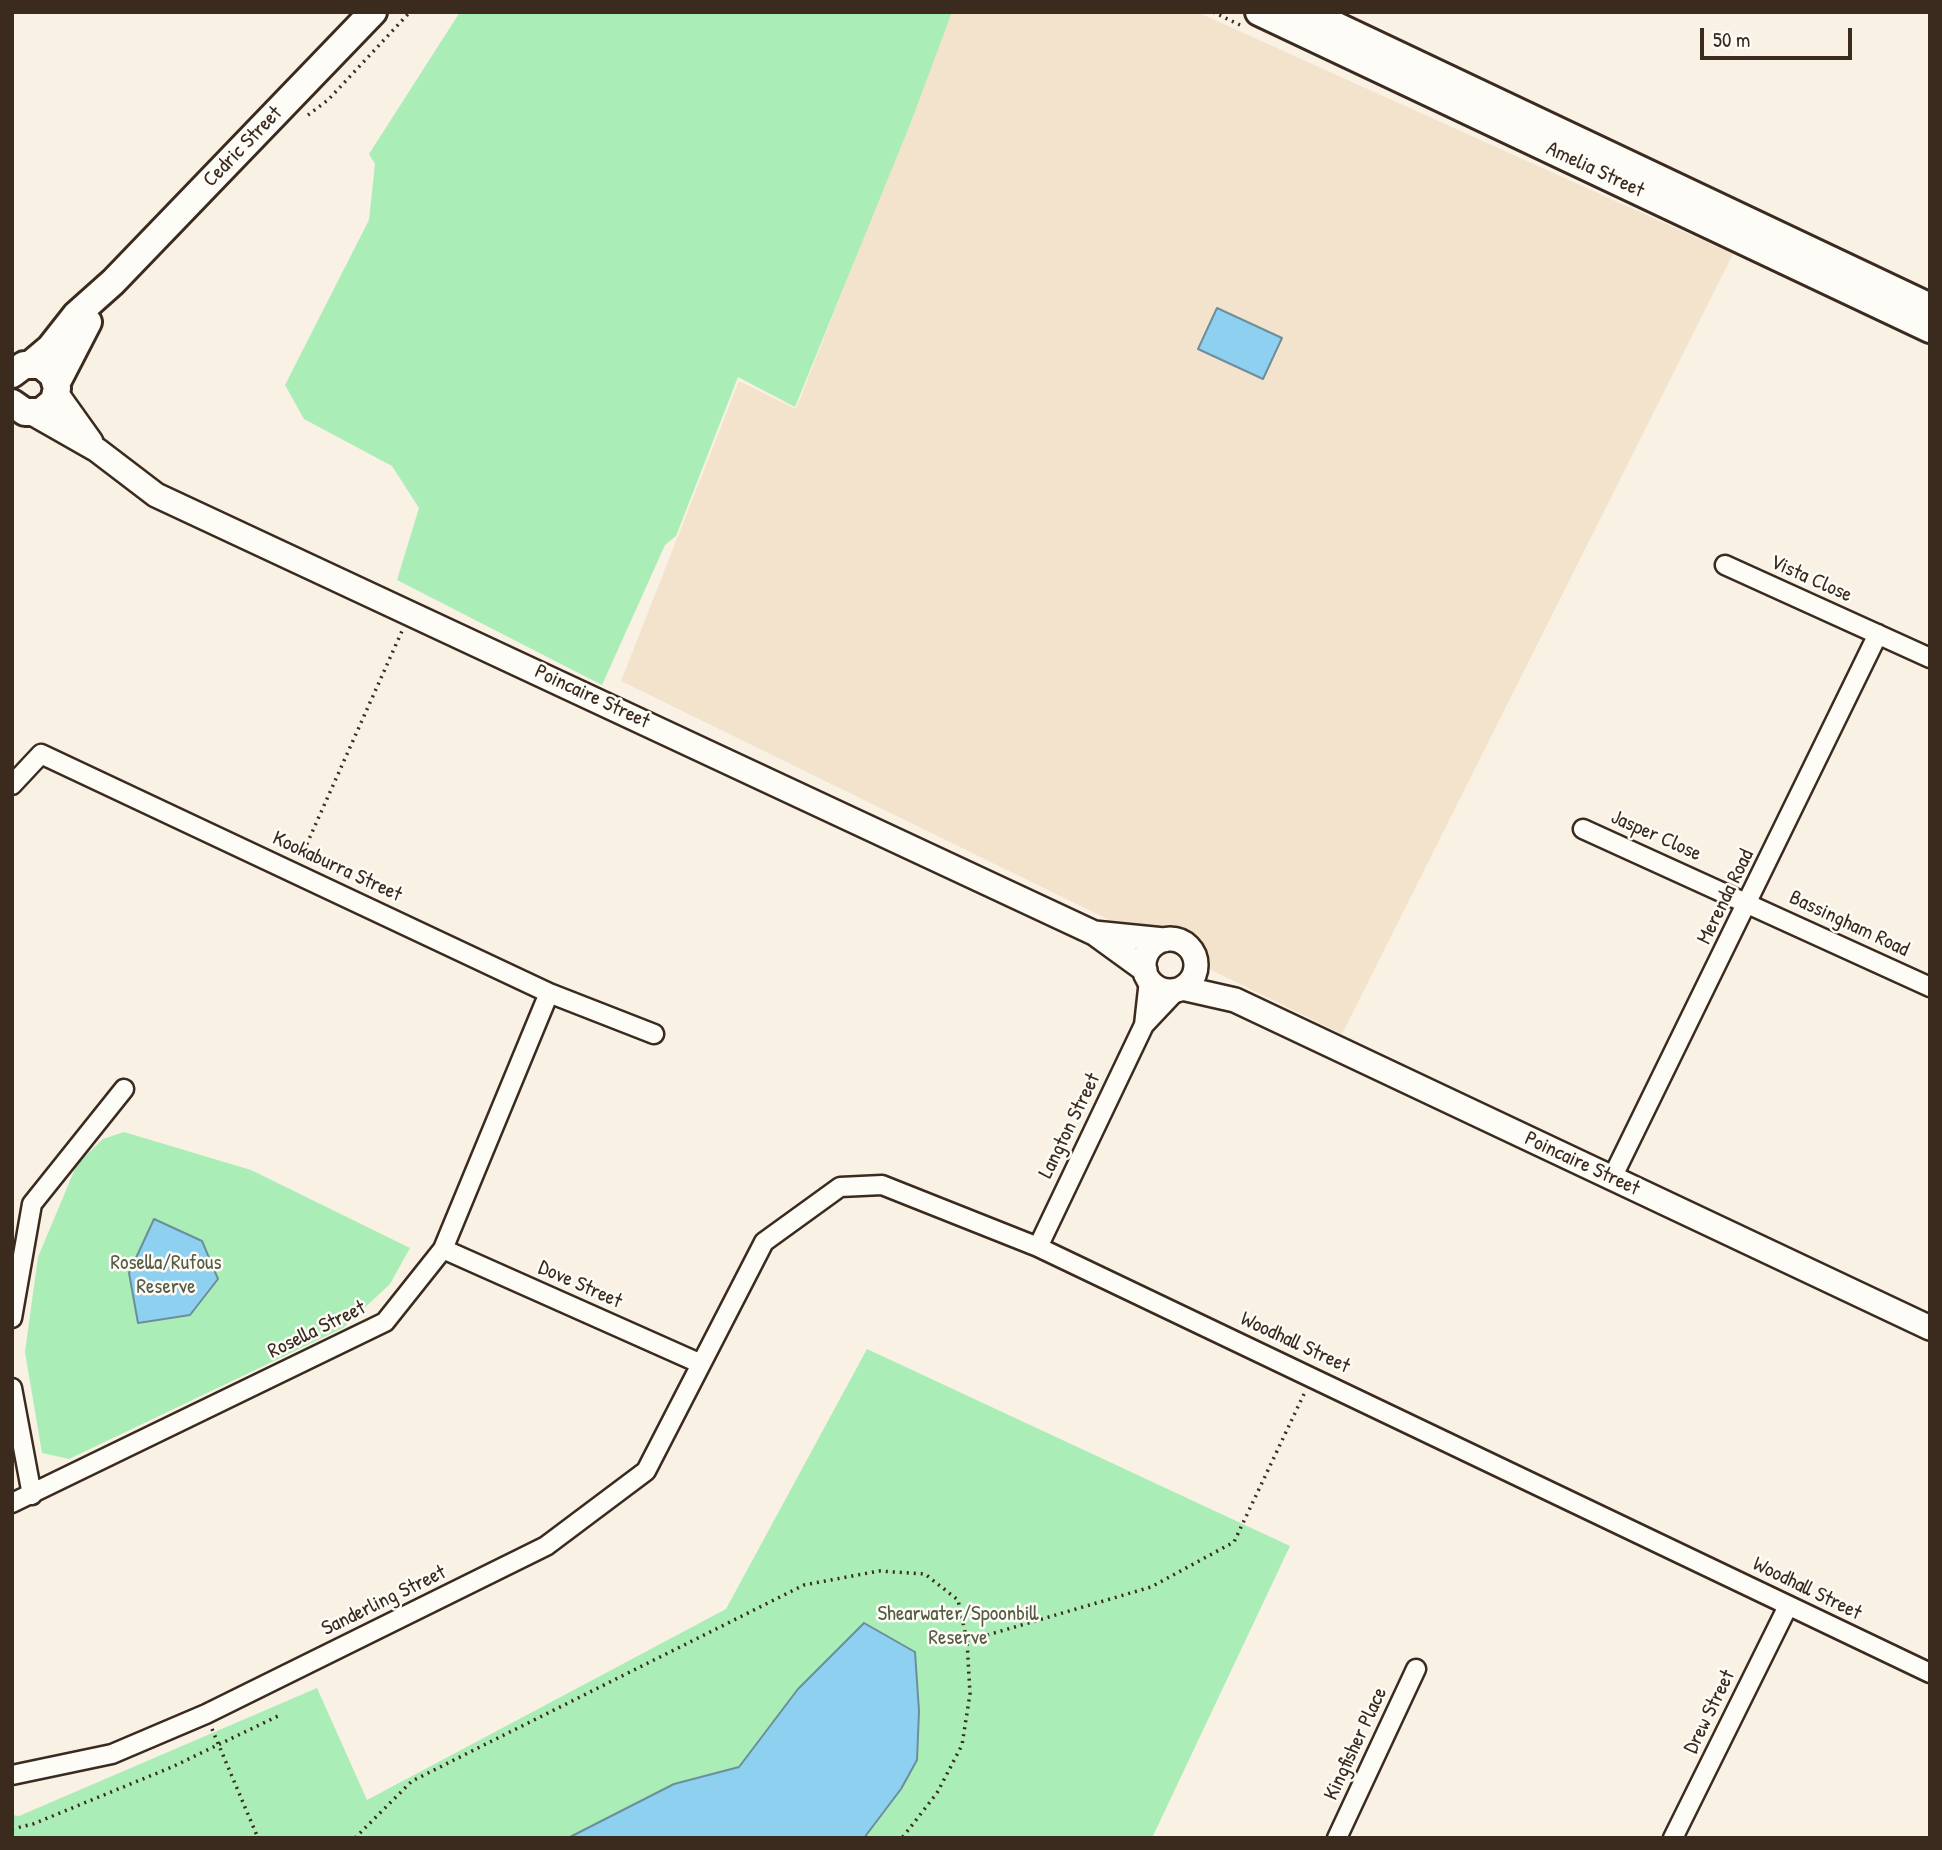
<!DOCTYPE html>
<html>
<head>
<meta charset="utf-8">
<style>
	body { margin:0 }
	#map { position:relative; width:1942px; height:1850px; overflow:hidden; background:#f8f1e4; font-family:"Patrick Hand",sans-serif }
	canvas { display:block }
	.frame { position:absolute; inset:0; border:14px solid #3b2a1e; pointer-events:none }
	.scale { position:absolute; left:1700px; top:28px; width:152px; height:32px; box-sizing:border-box; border:4px solid #3b2a1e; border-top:0; padding-left:9px; font-size:21px; line-height:24px; white-space:nowrap; color:#3b2a1e; -webkit-text-stroke:5px #fdfcf7; paint-order:stroke }
</style>
</head>
<body>
<div id="map">
<canvas width="1942" height="1850"></canvas>
<div class="frame"></div>
<div class="scale">50 m</div>
</div>
<script>
const ctx = document.querySelector('canvas').getContext('2d');
ctx.lineJoin = 'round';
function fill(path, color) { ctx.fillStyle = color; ctx.fill(path, 'evenodd'); }
const shape = rows => new Path2D(rows.map(r => 'M' + r).join(''));
function strokePath(path, color, width, dash) { ctx.strokeStyle = color; ctx.lineWidth = width; ctx.lineCap = dash ? 'butt' : 'round'; ctx.setLineDash(dash || []); ctx.stroke(path); }
function drawText(font, color, halo, rows, align = 'center') {
  ctx.font = font + ' "Patrick Hand",sans-serif'; ctx.lineWidth = 5; ctx.setLineDash([]); ctx.textBaseline = 'middle'; ctx.strokeStyle = halo; ctx.fillStyle = color; for (const [text, x, y, turn = 0] of rows) {
    ctx.save(); ctx.translate(x, y); ctx.rotate((+turn || 0) * Math.PI / 180); ctx.textAlign = isNaN(turn) ? turn : align; if (halo) ctx.strokeText(text, 0, 0); ctx.fillText(text, 0, 0); ctx.restore();
  }
}
fill(shape([
	[952,12,1197,12,1733,254,1342,1034,621,681,739,381,796,409]
]), '#f3e3cd');
fill(shape([
	[460,12,952,12,911,122,795,407,738,377,676,536,665,545,602,685,397,580,419,508,392,466,304,419,285,385,369,220,375,164,369,154],
	[124,1132,251,1170,410,1248,390,1284,343,1328,69,1459,42,1453,25,1352,38,1257,77,1164,103,1139],
	[867,1349,1290,1546,1152,1838,12,1838,12,1815,19,1816,317,1688,367,1800,726,1609]
]), '#abedb7');
const water = shape([
	[1217,308,1282,338,1263,379,1198,349,1217,308],
	[154,1219,202,1241,218,1279,190,1315,138,1323,129,1273,154,1219],
	[864,1623,915,1652,919,1711,917,1760,901,1789,864,1838,568,1838,674,1784,739,1767,798,1689,864,1623]
]);
fill(water, '#8ed0ef');
strokePath(water, '#6d8e9b', 2);
const minor = shape([
	[1725,565,1930,658],
	[12,785,41,754,549,993,654,1034],
	[1583,829,1930,987],
	[1144,1025,1149,980],
	[1612,1178,1878,634],
	[1038,1247,1144,1025,1177,990],
	[443,1249,699,1363],
	[12,1318,32,1204,124,1089],
	[12,1388,32,1495],
	[12,1503,385,1322,443,1249,549,993],
	[12,1775,112,1754,206,1714,546,1546,646,1471,764,1242,840,1187,882,1185,1038,1247,1930,1673],
	[1337,1838,1416,1669],
	[1673,1838,1788,1606]
]);
const tertiary = shape([
	[56,393,91,442],
	[32,413,97,450,156,495,1094,933,1145,970],
	[1094,933,1164,940],
	'1144 965a26 26 0 1 1 52 0a26 26 0 1 1-52 0Z',
	[1182,988,1235,1000,1930,1328]
]);
const secondary = shape([
	[1259,12,1930,329],
	[1307,12,1930,307],
	[31,364,50,348,76,315,113,282,373,12],
	[12,374,24,365,41,365,53,375,57,388,54,401,41,412,25,412,12,403],
	[56,384,88,322]
]);
strokePath(minor, '#3b2a1e', 23);
strokePath(tertiary, '#3b2a1e', 28);
strokePath(secondary, '#3b2a1e', 32);
strokePath(shape([
	[1213,12,1240,25],
	[308,115,328,100,410,12],
	[301,857,402,631],
	[967,1641,1151,1587,1234,1542,1304,1394],
	[212,1729,258,1838],
	[12,1829,33,1824,172,1767,278,1716],
	[355,1838,412,1781,804,1585,879,1571,925,1574,958,1600,967,1641,970,1694,962,1745,937,1793,902,1838]
]), '#3b2a1e', 3.5, [2, 5]);
strokePath(minor, '#fdfcf7', 18);
strokePath(tertiary, '#fdfcf7', 23);
strokePath(secondary, '#fdfcf7', 26);
drawText('21px', '#3b2a1e', '#fdfcf7', [
	["Cedric Street",243,147,-46],
	["Amelia Street",1595,170,25],
	["Vista Close",1811,579,24],
	["Poincaire Street",592,697,25],
	["Jasper Close",1656,836,24],
	["Kookaburra Street",337,867,25],
	["Merenda Road",1726,897,-64],
	["Bassingham Road",1849,924,25],
	["Langton Street",1070,1126,-64],
	["Poincaire Street",1582,1164,25],
	["Dove Street",580,1285,24],
	["Rosella Street",317,1330,-26],
	["Woodhall Street",1295,1343,25],
	["Woodhall Street",1807,1589,26],
	["Sanderling Street",384,1601,-26],
	["Drew Street",1710,1712,-64],
	["Kingfisher Place",1356,1744,-65]
]);
drawText('21px', '#575b44', '#fdfcf7', [
	["Rosella/Rufous",166,1263],
	["Reserve",166,1287],
	["Shearwater/Spoonbill",958,1614],
	["Reserve",958,1638]
]);
</script>
</body>
</html>
